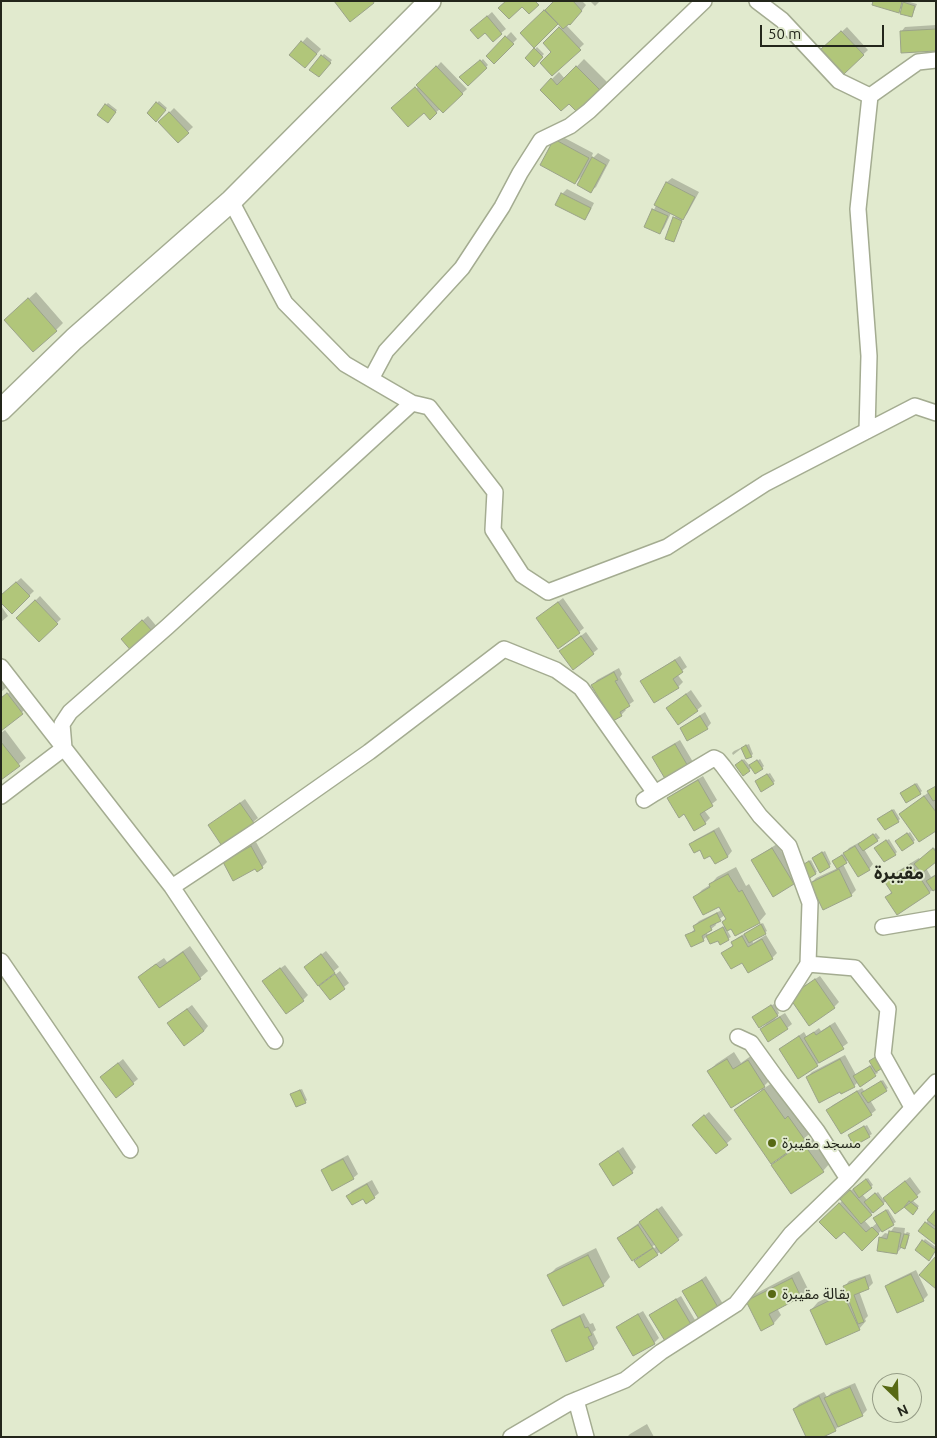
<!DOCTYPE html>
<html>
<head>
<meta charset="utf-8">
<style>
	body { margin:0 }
	#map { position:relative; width:937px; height:1438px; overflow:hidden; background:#e1eace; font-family:Ubuntu,sans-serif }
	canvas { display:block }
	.frame { position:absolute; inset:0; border:2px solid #23261b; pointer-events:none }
	.north { position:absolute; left:872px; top:1373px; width:50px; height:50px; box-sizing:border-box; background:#e1eace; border:1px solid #959c86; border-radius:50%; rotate:156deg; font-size:14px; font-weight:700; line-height:20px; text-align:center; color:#23261b }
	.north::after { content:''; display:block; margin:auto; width:18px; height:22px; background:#576914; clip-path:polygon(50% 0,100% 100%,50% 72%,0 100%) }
	.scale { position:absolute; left:760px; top:25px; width:124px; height:22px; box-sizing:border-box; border:2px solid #23261b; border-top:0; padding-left:6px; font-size:15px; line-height:18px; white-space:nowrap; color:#23261b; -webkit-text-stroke:4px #e1eace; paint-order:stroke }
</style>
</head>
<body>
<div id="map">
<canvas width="937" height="1438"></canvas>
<div class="frame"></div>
<div class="north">N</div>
<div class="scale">50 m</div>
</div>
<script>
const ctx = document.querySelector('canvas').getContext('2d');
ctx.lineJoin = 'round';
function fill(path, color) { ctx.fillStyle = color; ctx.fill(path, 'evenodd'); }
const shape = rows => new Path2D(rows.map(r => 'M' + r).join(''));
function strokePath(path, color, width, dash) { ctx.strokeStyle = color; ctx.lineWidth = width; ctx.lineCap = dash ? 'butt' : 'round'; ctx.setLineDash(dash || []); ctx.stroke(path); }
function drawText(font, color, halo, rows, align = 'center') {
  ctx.font = font + ' Ubuntu,"Noto Sans Arabic",sans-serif'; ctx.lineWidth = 4; ctx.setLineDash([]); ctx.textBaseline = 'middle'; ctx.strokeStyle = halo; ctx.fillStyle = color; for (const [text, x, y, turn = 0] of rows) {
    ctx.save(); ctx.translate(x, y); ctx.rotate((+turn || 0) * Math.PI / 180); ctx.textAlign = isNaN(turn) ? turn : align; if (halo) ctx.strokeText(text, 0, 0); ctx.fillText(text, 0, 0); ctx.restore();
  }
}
fill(shape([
	[555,1,582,1,586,5,575,19,566,25,584,44,552,74,553,52,544,43,562,26,559,22,534,46,521,33],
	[590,1,600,1,595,6],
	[874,1,902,1,901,6,906,1,917,4,912,16,904,6,898,11],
	[492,12,506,29,501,33,485,31,476,26],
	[936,25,936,50,901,32,905,27],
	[847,27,868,50,844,72,823,49],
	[511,32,517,39,494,62,487,56],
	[307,37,321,49,310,62,291,55],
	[537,47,544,54,534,65,527,58],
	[324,54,332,60,321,74,322,56],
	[483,59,488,65,468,84,471,70],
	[584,59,607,82,577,111,569,102,541,90,559,72,565,79],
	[441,62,467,89,443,111,441,108,430,118,425,112,398,104,419,86],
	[159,101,167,108,156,120,148,113],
	[108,103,117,110,110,119,106,105],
	[174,108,193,127,178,141,160,122],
	[559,135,593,153,590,161,598,153,610,160,596,187,591,191,583,175,575,183,541,164],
	[672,178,699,192,687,214,683,218,674,241,674,218,676,216,671,213,664,228,660,233,646,227,667,182],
	[567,189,594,203,589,213,585,218,562,194],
	[36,292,63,323,56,330,13,313],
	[21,578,34,591,12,612,1,596],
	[40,596,61,619,39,640,18,618],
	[563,598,584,628,579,632,538,618],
	[1,606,8,616,1,622],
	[148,616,158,628,154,632,127,634],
	[586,632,598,649,593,653,561,651],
	[680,656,687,667,677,674,683,682,678,687,642,681],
	[619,668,622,674,620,677,634,701,624,708,626,710,621,715,593,685,597,680],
	[1,679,7,687,1,692],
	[13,690,27,708,1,729,1,698],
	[691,690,702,706,697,710,667,708],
	[705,712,711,723,707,728,681,728],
	[5,730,26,758,1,779,1,733],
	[680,740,693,762,689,767,653,758,658,753],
	[749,744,753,754,751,756,742,748,733,755,732,753,734,751],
	[744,759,750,766,760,759,764,766,762,768,752,767,749,770,739,764],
	[770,773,775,781,773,783,758,779],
	[703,776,717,800,704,810,710,818,705,823,685,813,669,799,673,794],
	[917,783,922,791,920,793,903,791],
	[929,792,936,801,936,829,900,814],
	[245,799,258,818,253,822,209,826],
	[894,809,900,819,898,821,881,817],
	[719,827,732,851,728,856,715,863,711,854,691,844,695,840],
	[910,832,915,840,913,842,898,840],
	[876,833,880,838,864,849,873,864,869,869,849,859,843,864,856,890,851,895,811,883,816,878,838,868,836,859,845,853,849,848,860,842,861,843],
	[889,839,897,852,895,854,878,846],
	[256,842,267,862,262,867,257,870,256,867,224,862,229,858],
	[777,844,798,879,793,883,753,861,758,856],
	[936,847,936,860,926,868,931,877,936,874,936,888,897,913,887,897,892,891,886,882,893,874,919,858,920,860],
	[825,851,831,864,829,866,815,856],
	[811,860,817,872,815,873,805,864],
	[736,867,746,886,749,884,766,914,759,922,727,930,731,937,720,943,718,939,707,936,703,940,687,936,695,929,694,926,699,921,722,910,720,905,695,897,702,890,710,885,717,877],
	[725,915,727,918,726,926,708,935,706,932,711,929,716,925,715,922],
	[763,923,767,931,752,940,753,943,766,935,777,953,772,958,743,961,723,953,734,945,733,943,737,938],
	[190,946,208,971,200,978,139,977,147,970,164,958,167,962],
	[326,951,339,967,318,984,310,963],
	[285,965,308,995,303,1000,269,977],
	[340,971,349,983,330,998,326,982],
	[820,976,839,1002,834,1007,795,992],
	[774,1004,779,1013,775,1019,785,1013,792,1024,787,1028,761,1029,769,1021,756,1015],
	[192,1005,208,1026,204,1031,173,1019],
	[835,1022,848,1043,799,1077,780,1049,804,1032,807,1037,819,1028,821,1031],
	[734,1052,741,1063,755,1053,771,1079,762,1088,763,1089,772,1083,793,1112,796,1110,811,1132,802,1141,803,1142,811,1136,830,1163,823,1171,792,1192,773,1165,781,1157,735,1111,762,1090,760,1088,709,1071,716,1064],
	[845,1055,856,1075,873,1064,878,1073,858,1082,854,1086,807,1077,812,1072],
	[123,1059,138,1079,133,1083,101,1077],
	[883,1080,888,1088,870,1100,876,1110,871,1114,828,1110,833,1105,862,1088,865,1092],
	[302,1089,307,1100,305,1102,292,1094],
	[709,1112,732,1139,716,1152,698,1121],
	[867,1125,872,1134,854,1144,851,1134],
	[623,1147,636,1167,632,1172,600,1164],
	[348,1155,358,1174,353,1178,322,1171,327,1166],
	[910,1177,921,1192,912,1200,919,1206,913,1213,904,1206,886,1201,864,1220,871,1228,877,1223,875,1218,888,1209,896,1222,882,1230,862,1249,844,1230,821,1222,843,1200,846,1194,868,1178,873,1185,862,1194,867,1200,878,1192,883,1199],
	[372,1180,379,1193,374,1197,348,1196,352,1191],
	[662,1206,683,1235,657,1254,638,1260,657,1246,655,1244,652,1247,618,1238],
	[936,1211,936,1243,926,1223],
	[894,1227,905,1228,904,1235,907,1232,910,1233,907,1245,905,1247,902,1247,897,1253,880,1238,885,1233,889,1234],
	[925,1239,936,1247,936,1250,916,1250],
	[596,1248,610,1277,603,1285,549,1275,556,1268],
	[916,1270,928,1295,923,1300,898,1312,886,1286,891,1282],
	[799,1271,808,1289,801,1296,777,1308,781,1315,774,1323,761,1329,747,1302,755,1294],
	[870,1274,873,1283,868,1288,859,1291,868,1316,865,1319,866,1321,859,1329,811,1310,818,1302,846,1289,845,1286,849,1281],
	[706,1276,723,1304,719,1308,684,1292],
	[681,1296,695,1320,691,1325,651,1315,656,1311],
	[643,1311,659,1338,654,1343,618,1327,622,1323],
	[584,1313,590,1324,593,1323,596,1330,593,1332,598,1343,593,1348,552,1330,557,1326],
	[855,1383,867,1410,862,1415,840,1425,835,1430,820,1437,794,1409,799,1404,824,1392,827,1397,831,1393],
	[647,1424,654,1437,627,1437,630,1434]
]), '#0003');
const building = shape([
	[334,1,373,1,374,3,350,22,334,1],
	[506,1,535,1,539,5,529,14,522,7,509,19,498,8,506,1],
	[554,1,573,1,582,11,570,25,569,24,563,29,545,10,554,1],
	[873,1,899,1,902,2,899,13,872,5,873,1],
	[903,2,915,6,912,17,900,14,903,2],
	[544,10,558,24,534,48,520,33,544,10],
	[487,16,502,34,493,42,485,33,478,39,470,30,487,16],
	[559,27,581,50,552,76,540,63,551,52,543,43,559,27],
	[936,29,936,51,901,53,900,31,936,29],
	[841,31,864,55,844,74,821,49,841,31],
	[505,36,514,44,494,64,486,56,505,36],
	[301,41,317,54,305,68,289,55,301,41],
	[534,48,543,57,534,67,525,58,534,48],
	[321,55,331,63,319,77,309,70,321,55],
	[480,60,487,68,468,86,459,77,480,60],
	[436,66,463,94,443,113,416,85,436,66],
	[576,66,600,90,577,112,569,104,561,111,540,90,551,78,557,85,576,66],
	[415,87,437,113,430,120,424,113,408,127,391,108,415,87],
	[156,102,166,110,156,122,147,113,156,102],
	[105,104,116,112,108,123,97,115,105,104],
	[169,112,189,133,178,143,158,122,169,112],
	[554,139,589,158,575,184,540,165,554,139],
	[592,157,606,165,591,193,577,185,592,157],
	[666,182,695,197,683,220,654,205,666,182],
	[561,193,591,208,585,220,555,205,561,193],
	[652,209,668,216,660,234,644,227,652,209],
	[673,217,682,221,674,242,665,239,673,217],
	[28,298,57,331,33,352,4,320,28,298],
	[16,582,30,596,12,614,1,603,1,595,16,582],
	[35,600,58,624,39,642,16,618,35,600],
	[558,602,580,633,558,649,536,618,558,602],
	[142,620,154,633,133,653,121,639,142,620],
	[581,636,594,654,573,670,559,651,581,636],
	[675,660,683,672,673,679,679,688,654,703,640,681,675,660],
	[614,672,618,680,615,681,630,706,620,712,622,716,613,721,591,685,614,672],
	[7,693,23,714,1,731,1,698,7,693],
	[686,694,698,711,678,725,666,708,686,694],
	[700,716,708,729,687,741,680,728,700,716],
	[1,742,20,766,1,780,1,742],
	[675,744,689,768,667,782,652,757,675,744],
	[746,745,752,757,746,759,741,748,746,745],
	[742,760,750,771,743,776,735,765,742,760],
	[757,760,763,769,755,774,749,765,757,760],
	[767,774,774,784,761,792,755,781,767,774],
	[698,780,713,806,700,814,706,824,694,831,684,814,679,818,667,798,698,780],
	[915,784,921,794,906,803,900,793,915,784],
	[936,786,936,800,933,801,927,791,936,786],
	[924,796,936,812,936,831,919,842,899,814,924,796],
	[240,803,254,823,222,846,208,825,240,803],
	[892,810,899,822,885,830,877,819,892,810],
	[714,831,728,857,715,864,710,856,704,859,700,850,694,853,689,844,714,831],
	[907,833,914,843,902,851,895,841,907,833],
	[873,834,878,841,863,851,858,844,873,834],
	[886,840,896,855,884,862,874,848,886,840],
	[251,846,263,868,257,872,255,869,233,881,223,862,251,846],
	[855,846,870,870,858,877,843,853,855,846],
	[772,848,794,884,773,897,751,860,772,848],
	[933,848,936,852,936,862,922,873,914,864,933,848],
	[822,852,830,867,820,873,812,858,822,852],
	[842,855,847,863,837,869,832,861,842,855],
	[809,861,816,874,808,879,801,866,809,861],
	[911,864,930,893,897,915,885,897,892,893,884,881,911,864],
	[839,869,852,896,823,910,810,883,839,869],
	[728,874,739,892,742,890,760,923,735,936,731,929,727,931,722,922,726,919,719,907,703,915,693,897,710,887,709,884,728,874],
	[936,875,936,889,933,891,926,881,936,875],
	[717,913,721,921,710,926,712,930,702,936,704,941,691,947,685,935,695,931,693,926,717,913],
	[761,924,766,934,749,943,744,934,761,924],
	[723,927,729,940,720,945,718,941,710,944,706,936,723,927],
	[742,936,748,947,762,939,773,959,748,973,742,963,731,969,721,953,733,946,731,942,742,936],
	[183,952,201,979,159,1008,138,977,156,964,160,968,183,952],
	[321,954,335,973,318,986,304,967,321,954],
	[280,968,304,1001,286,1014,262,981,280,968],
	[335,974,345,989,330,1000,319,986,335,974],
	[815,979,835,1008,809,1026,789,997,815,979],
	[771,1005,778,1016,759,1028,752,1017,771,1005],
	[187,1009,204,1031,184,1046,167,1023,187,1009],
	[780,1017,788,1029,768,1042,760,1029,780,1017],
	[830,1026,844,1049,819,1063,804,1038,814,1032,816,1035,830,1026],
	[799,1036,818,1066,798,1079,779,1049,799,1036],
	[877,1056,884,1067,876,1072,869,1061,877,1056],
	[727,1059,733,1069,748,1060,765,1087,731,1108,707,1071,727,1059],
	[840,1059,855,1087,841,1094,840,1092,819,1103,806,1077,840,1059],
	[118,1063,134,1084,116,1098,100,1077,118,1063],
	[870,1066,876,1076,860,1087,853,1076,870,1066],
	[881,1081,887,1091,868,1103,861,1093,881,1081],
	[764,1089,785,1119,788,1116,805,1140,771,1164,734,1110,764,1089],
	[300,1090,306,1103,296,1107,290,1094,300,1090],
	[857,1091,872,1115,841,1134,826,1110,857,1091],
	[704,1115,728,1145,716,1154,692,1125,704,1115],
	[864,1126,870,1137,854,1146,848,1135,864,1126],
	[803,1143,824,1172,791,1194,771,1165,803,1143],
	[618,1151,633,1173,613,1186,599,1164,618,1151],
	[343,1159,354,1179,332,1191,321,1170,343,1159],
	[866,1179,872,1188,859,1198,853,1189,866,1179],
	[905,1181,918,1197,895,1214,883,1198,905,1181],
	[367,1184,375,1198,366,1204,363,1199,352,1205,346,1196,367,1184],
	[850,1190,872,1215,861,1224,840,1199,850,1190],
	[875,1193,884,1204,873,1213,864,1202,875,1193],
	[909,1201,918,1208,913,1215,904,1207,909,1201],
	[839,1203,866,1232,872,1227,879,1234,862,1251,844,1232,836,1239,819,1222,839,1203],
	[657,1209,679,1240,661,1254,639,1222,657,1209],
	[936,1209,936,1227,927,1220,936,1209],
	[886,1210,894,1225,882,1232,873,1218,886,1210],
	[925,1222,936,1230,936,1245,918,1231,925,1222],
	[638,1225,653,1248,632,1261,617,1238,638,1225],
	[889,1231,901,1233,897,1254,877,1251,879,1237,887,1239,889,1231],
	[904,1234,909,1235,905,1249,900,1247,904,1234],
	[922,1240,936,1250,929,1261,915,1250,922,1240],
	[653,1248,658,1255,639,1268,634,1261,653,1248],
	[588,1255,604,1286,563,1306,547,1275,588,1255],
	[936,1256,936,1289,919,1275,936,1256],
	[911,1274,924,1301,897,1313,885,1286,911,1274],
	[865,1277,869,1289,854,1295,864,1322,858,1324,843,1286,865,1277],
	[792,1278,801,1297,769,1314,774,1324,761,1331,746,1301,792,1278],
	[702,1280,719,1309,700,1321,682,1291,702,1280],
	[843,1294,860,1330,826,1345,810,1310,843,1294],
	[676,1299,692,1326,665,1341,649,1315,676,1299],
	[638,1314,655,1344,633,1356,616,1327,638,1314],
	[580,1316,585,1328,588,1327,592,1335,588,1337,594,1349,566,1362,551,1330,580,1316],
	[850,1387,863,1416,838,1427,824,1398,850,1387],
	[819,1396,836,1431,823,1437,806,1437,793,1409,819,1396]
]);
fill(building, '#b1c67a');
strokePath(building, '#9ba389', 1);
const street = shape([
	[757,1,782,20,839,81,870,96],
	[231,201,285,303,345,364,412,403,429,407,495,492,493,530,522,575,548,592,667,547,766,483,915,406,936,413],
	[371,379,386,351,462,268,502,207,520,173,541,140,570,126,589,111,704,1],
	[867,431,869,356,858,209,870,96,918,62,936,60],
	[1,667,172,887,275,1041],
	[655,793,714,758,718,760,723,766,760,816,789,846,810,903,808,964,783,1003],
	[1,796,64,748,62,724,70,712,167,627,412,403],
	[172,887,258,830,369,752,504,649,556,670,581,688,655,793,644,800],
	[883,927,936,918],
	[1,961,130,1150],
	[808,964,855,968,888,1009,883,1055,912,1107],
	[738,1037,751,1043,774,1075,817,1131,848,1179],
	[576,1400,586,1437],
	[511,1437,569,1403,625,1380,661,1352,736,1304,791,1234,848,1179,936,1082]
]);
const secondary = shape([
	[1,410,74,339,231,201,430,1]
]);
strokePath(street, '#a4ac91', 18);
strokePath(secondary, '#a4ac91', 24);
strokePath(street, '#fff', 15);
strokePath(secondary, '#fff', 21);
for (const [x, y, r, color] of [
	[772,1143,5,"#576914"],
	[772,1294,5,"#576914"]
]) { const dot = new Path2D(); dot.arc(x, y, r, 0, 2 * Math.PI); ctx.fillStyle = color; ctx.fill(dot); strokePath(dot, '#e1eace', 2); }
drawText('15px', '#23261b', '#e1eace', [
	["مسجد مقيبرة",782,1143],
	["بقالة مقيبرة",782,1294]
], 'left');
drawText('bold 18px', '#23261b', '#e1eace', [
	["مقيبرة",899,873]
]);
</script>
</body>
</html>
